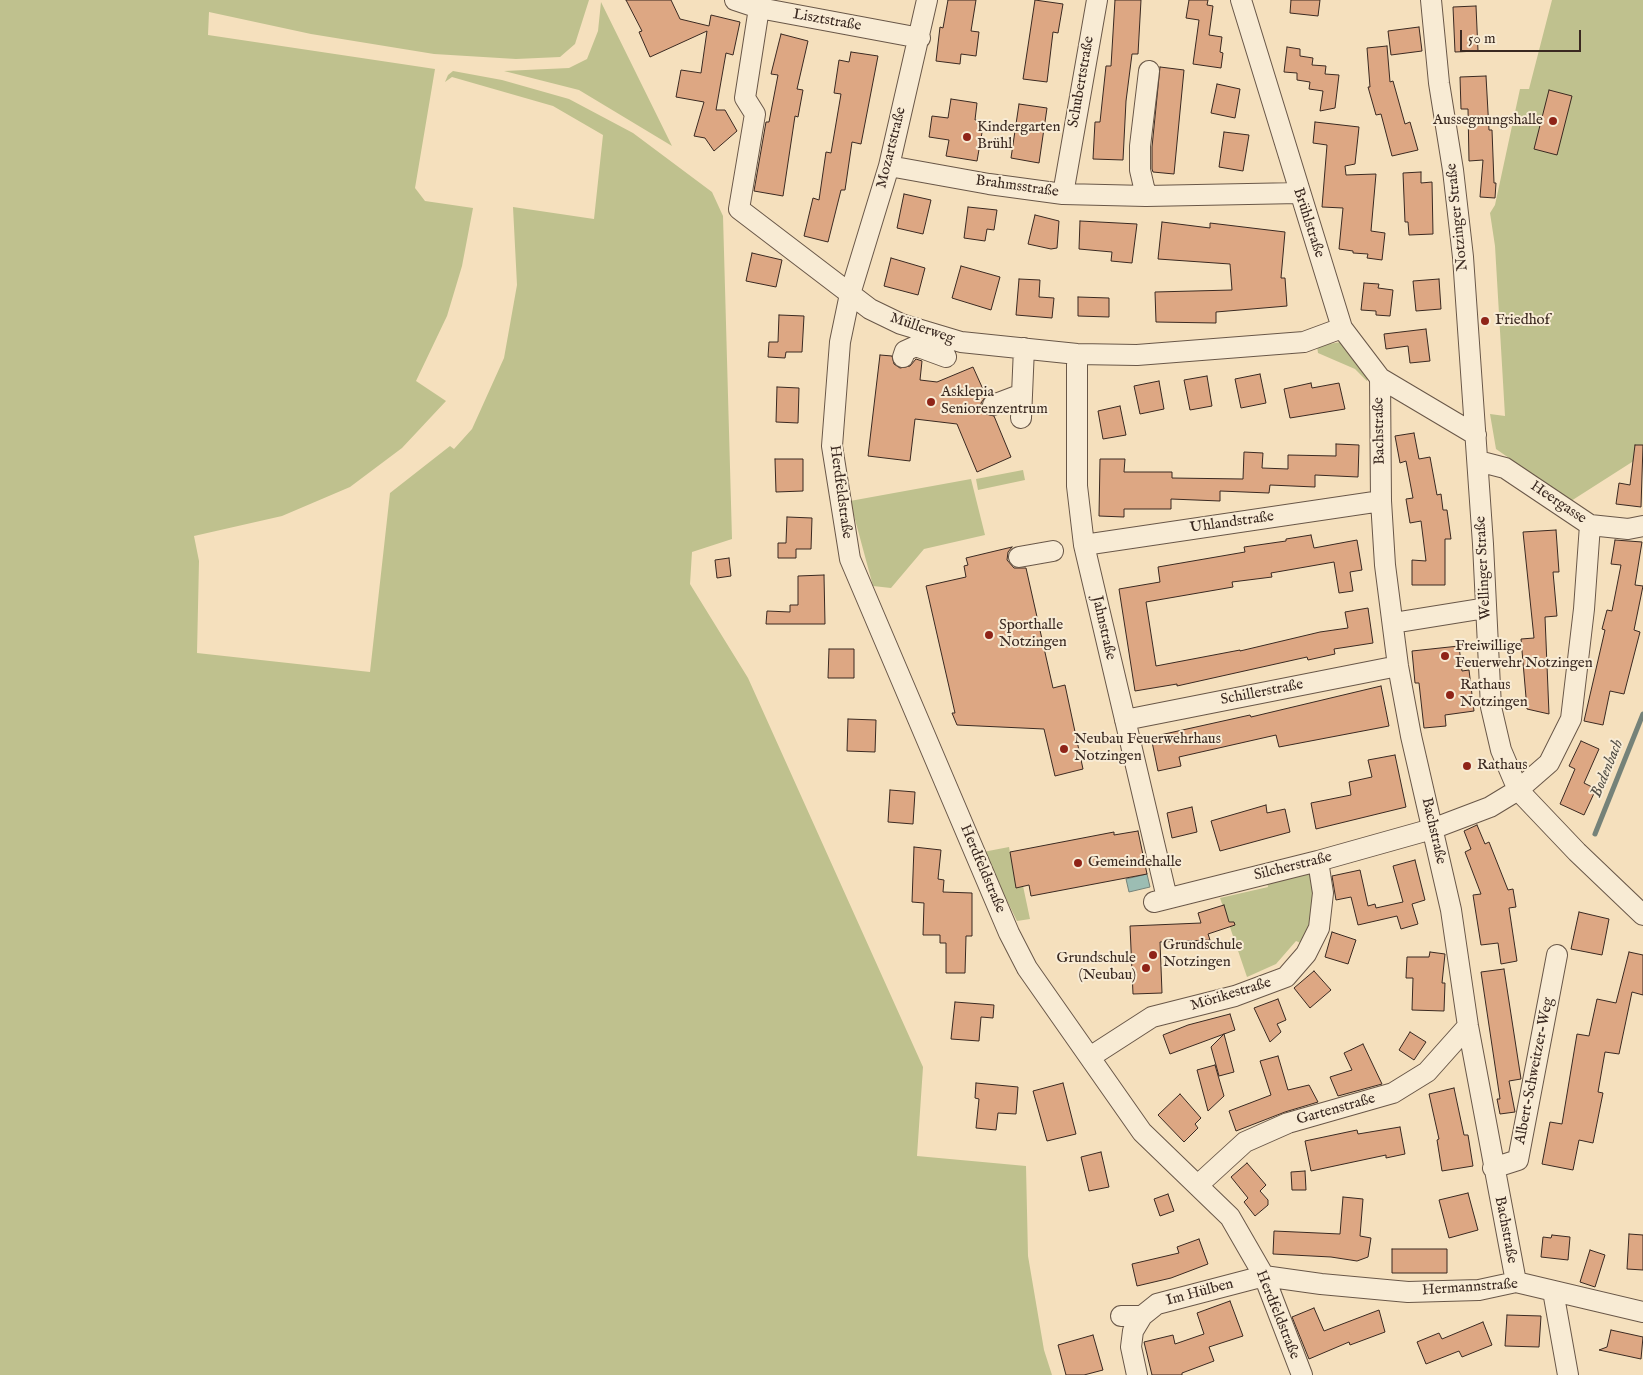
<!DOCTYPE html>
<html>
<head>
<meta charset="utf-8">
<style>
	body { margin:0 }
	#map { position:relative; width:1643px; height:1375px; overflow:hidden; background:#f5e0bd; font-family:"IM FELL English",serif }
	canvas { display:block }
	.scale { position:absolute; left:1460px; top:30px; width:121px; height:22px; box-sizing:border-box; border:2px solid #3a2921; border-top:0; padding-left:6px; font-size:15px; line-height:18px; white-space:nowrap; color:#3a2921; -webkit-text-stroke:4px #f8ebd4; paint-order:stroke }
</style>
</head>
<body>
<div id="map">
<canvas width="1643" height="1375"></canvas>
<div class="scale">50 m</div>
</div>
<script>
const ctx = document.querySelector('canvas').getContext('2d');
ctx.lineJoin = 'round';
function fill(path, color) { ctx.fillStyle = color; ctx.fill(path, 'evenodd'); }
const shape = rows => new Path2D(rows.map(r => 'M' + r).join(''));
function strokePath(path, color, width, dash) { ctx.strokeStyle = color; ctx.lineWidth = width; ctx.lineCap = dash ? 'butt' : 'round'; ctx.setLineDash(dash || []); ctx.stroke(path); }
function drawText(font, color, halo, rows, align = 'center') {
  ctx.font = font + ' "IM FELL English",serif'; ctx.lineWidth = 4; ctx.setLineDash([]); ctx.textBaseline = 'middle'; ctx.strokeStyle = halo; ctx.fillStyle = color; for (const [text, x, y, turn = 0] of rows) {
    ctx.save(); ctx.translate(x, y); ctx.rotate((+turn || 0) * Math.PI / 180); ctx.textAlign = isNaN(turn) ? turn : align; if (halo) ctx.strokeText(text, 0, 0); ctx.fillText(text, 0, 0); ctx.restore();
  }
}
fill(shape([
	[0,0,589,0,575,44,560,57,516,59,434,54,311,34,209,12,208,35,435,69,415,188,425,201,473,208,462,266,447,316,416,381,446,401,402,448,350,487,282,516,194,536,199,561,197,653,370,672,390,493,450,446,454,449,472,429,504,358,517,285,513,207,594,219,603,135,553,106,452,77,445,82,448,75,453,71,502,80,569,99,633,133,712,192,723,216,732,539,692,552,690,584,748,678,923,1067,917,1156,1026,1166,1028,1256,1044,1350,1052,1375,0,1375],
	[1552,0,1643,0,1643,455,1571,501,1496,449,1490,414,1505,416,1495,246,1490,213,1495,205,1520,89,1529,89],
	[601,2,672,146,579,90,504,71,569,68,587,59,598,31],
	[1341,342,1368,375,1367,381,1355,369,1318,353,1317,346],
	[1023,470,1025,480,978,490,976,479],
	[971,479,985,535,924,549,891,588,873,586,850,501],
	[1009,847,1016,887,1023,886,1030,919,1017,921,983,852],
	[1318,861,1310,947,1296,941,1276,964,1247,977,1220,898,1268,887,1266,874]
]), '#bfc18e');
const water = shape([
	[1147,874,1150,887,1129,892,1126,879,1147,874]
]);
fill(water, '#9cbdb3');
strokePath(water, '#758279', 1);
strokePath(shape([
	[1595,834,1643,714]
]), '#758279', 5);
const building = shape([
	[626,0,671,0,680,19,709,26,711,15,740,22,733,55,726,53,716,110,725,110,737,131,714,151,705,138,694,136,704,102,676,97,681,70,701,73,707,31,650,57,639,32,642,31,626,0],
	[948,0,976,0,971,31,979,32,976,56,961,54,960,64,936,61,940,27,943,28,948,0],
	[1035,0,1063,4,1058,33,1053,32,1047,82,1023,79,1035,0],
	[1115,0,1141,0,1138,54,1132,54,1126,101,1123,160,1093,159,1095,122,1100,122,1106,66,1111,66,1115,0],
	[1189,0,1208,0,1207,5,1213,6,1209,35,1222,37,1220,52,1223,53,1221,68,1193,64,1199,20,1186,18,1189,0],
	[1291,0,1320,0,1318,16,1290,13,1291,0],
	[1476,6,1478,51,1455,52,1453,7,1476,6],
	[1419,27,1422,51,1391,55,1388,31,1419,27],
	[781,34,808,41,797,89,803,90,798,117,795,116,783,196,754,191,766,122,769,122,778,75,771,74,781,34],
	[1387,46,1390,82,1393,81,1405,124,1410,122,1418,150,1392,156,1381,114,1376,115,1368,87,1370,87,1367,48,1387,46],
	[1287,47,1300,49,1300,56,1313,58,1312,65,1326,66,1325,74,1339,75,1335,108,1320,111,1323,91,1309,89,1310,82,1297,80,1297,73,1284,72,1287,47],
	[851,52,878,56,861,144,852,142,845,190,841,190,828,242,804,236,813,198,819,200,826,152,831,153,841,94,834,93,839,60,849,62,851,52],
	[1160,67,1184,70,1174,174,1153,172,1152,169,1152,147,1160,67],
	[1486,76,1489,130,1492,130,1494,183,1496,183,1495,198,1480,197,1483,160,1469,161,1468,109,1461,109,1460,77,1486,76],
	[1217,84,1240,89,1235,118,1211,113,1217,84],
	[1549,90,1572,96,1557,155,1534,149,1549,90],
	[951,99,977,103,975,120,984,121,977,161,946,156,949,140,929,137,932,116,948,118,951,99],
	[1019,104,1047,108,1039,163,1011,158,1019,104],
	[1315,122,1359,127,1355,164,1345,166,1346,175,1376,174,1371,231,1385,233,1382,260,1367,258,1368,254,1353,253,1353,251,1339,249,1343,208,1322,207,1327,145,1313,143,1315,122],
	[1224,132,1249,135,1243,171,1219,167,1224,132],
	[1421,172,1421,183,1432,182,1433,234,1409,235,1408,222,1405,222,1403,173,1421,172],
	[904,194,931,200,923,234,897,228,904,194],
	[968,207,997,210,994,230,987,229,985,241,964,238,968,207],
	[1035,215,1059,221,1057,248,1051,249,1028,244,1035,215],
	[1080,221,1137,224,1132,263,1111,261,1112,252,1079,249,1080,221],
	[1162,222,1210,228,1210,223,1285,232,1281,278,1285,278,1287,306,1216,312,1216,323,1156,322,1155,292,1232,290,1230,264,1158,259,1162,222],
	[752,253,782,260,776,287,746,281,752,253],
	[891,258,925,268,918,295,884,286,891,258],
	[961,266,1000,277,991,310,952,298,961,266],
	[1019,279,1040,280,1039,297,1054,298,1052,318,1016,315,1019,279],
	[1439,279,1441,309,1416,311,1413,281,1439,279],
	[1364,283,1379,284,1378,288,1393,290,1390,316,1376,315,1376,311,1361,310,1364,283],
	[1078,297,1109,298,1109,317,1078,316,1078,297],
	[779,315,804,316,802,352,786,352,785,358,768,357,769,342,778,342,779,315],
	[1426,329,1430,361,1410,363,1408,346,1386,349,1384,334,1426,329],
	[880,355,892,356,894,364,900,368,910,366,916,359,922,361,920,380,937,382,973,367,986,396,981,403,982,410,986,414,994,416,1011,457,977,472,957,424,915,419,910,461,868,456,880,355],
	[1260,374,1266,403,1241,408,1235,379,1260,374],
	[1207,376,1212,406,1190,410,1184,380,1207,376],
	[1159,381,1164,409,1140,414,1134,386,1159,381],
	[1311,383,1312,388,1339,383,1345,409,1290,418,1284,389,1311,383],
	[777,387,799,388,798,423,776,422,777,387],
	[1120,406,1126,435,1103,439,1098,411,1120,406],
	[1414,433,1419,459,1430,457,1437,495,1441,494,1443,510,1447,510,1451,539,1445,539,1445,585,1412,585,1412,560,1426,561,1421,521,1410,523,1406,499,1413,498,1406,461,1400,463,1395,436,1414,433],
	[1336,444,1359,445,1358,477,1315,475,1315,487,1270,485,1269,493,1220,491,1220,501,1171,499,1171,509,1124,509,1124,517,1099,516,1100,459,1125,459,1124,472,1172,472,1172,478,1243,479,1244,452,1263,453,1262,468,1288,469,1288,455,1336,456,1336,444],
	[1635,445,1643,445,1641,507,1616,504,1619,483,1630,485,1635,445],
	[775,459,803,459,803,491,776,492,775,459],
	[787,517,812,518,811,549,796,549,796,558,778,558,778,543,786,543,787,517],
	[1556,530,1559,572,1553,572,1557,616,1545,617,1549,714,1527,709,1521,639,1534,638,1523,532,1556,530],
	[1311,535,1314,548,1357,540,1362,570,1350,572,1353,591,1339,593,1334,562,1271,573,1272,577,1232,582,1233,587,1146,602,1156,666,1240,650,1240,651,1320,632,1348,628,1345,612,1368,608,1373,643,1334,649,1335,654,1308,660,1307,657,1177,686,1177,684,1135,691,1119,589,1160,582,1158,567,1245,552,1244,547,1286,541,1286,539,1311,535],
	[1615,540,1642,542,1635,585,1643,586,1634,630,1640,632,1624,694,1610,691,1603,725,1584,721,1605,630,1602,629,1607,610,1612,611,1621,565,1611,564,1615,540],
	[1012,547,1008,552,1007,560,1014,568,1026,568,1053,688,1065,685,1083,769,1055,776,1044,729,957,725,952,713,955,713,926,586,966,577,964,566,968,565,966,558,1012,547],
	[729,558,731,576,717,578,715,560,729,558],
	[824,575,825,624,766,624,767,611,790,612,790,605,798,605,798,576,824,575],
	[1459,646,1462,671,1469,670,1474,711,1445,715,1446,726,1424,728,1419,683,1415,683,1412,651,1459,646],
	[829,649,854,649,854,678,828,678,829,649],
	[1381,686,1389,726,1279,747,1276,735,1179,757,1181,766,1158,771,1151,737,1250,715,1251,717,1381,686],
	[848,719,876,720,875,752,847,751,848,719],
	[1581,741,1599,749,1584,783,1596,789,1584,815,1560,804,1575,769,1569,766,1581,741],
	[1395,755,1406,807,1316,829,1311,803,1351,795,1349,782,1372,777,1368,760,1395,755],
	[890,790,915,792,913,824,888,822,890,790],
	[1266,805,1267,813,1285,809,1290,832,1220,851,1211,821,1266,805],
	[1192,807,1197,832,1172,838,1167,813,1192,807],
	[1477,825,1485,844,1489,842,1508,890,1513,889,1516,907,1509,908,1517,961,1501,964,1498,943,1481,945,1473,895,1481,894,1465,852,1471,849,1464,831,1477,825],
	[1138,831,1147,874,1031,896,1029,885,1016,888,1010,852,1114,832,1114,835,1138,831],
	[914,847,941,850,938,879,944,880,943,892,972,893,972,936,966,936,965,973,946,973,946,943,940,943,940,935,923,935,924,903,912,902,914,847],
	[1415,860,1425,900,1412,904,1418,924,1401,929,1397,916,1358,925,1351,897,1336,900,1332,876,1360,870,1368,906,1375,904,1376,908,1403,902,1393,866,1415,860],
	[1224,905,1229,922,1234,922,1235,925,1208,934,1210,940,1160,942,1162,993,1133,994,1130,926,1201,923,1198,913,1224,905],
	[1579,912,1609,919,1602,955,1571,949,1579,912],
	[1332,932,1356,940,1348,964,1325,957,1332,932],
	[1430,952,1445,954,1442,983,1445,983,1444,1011,1412,1010,1413,978,1406,978,1407,957,1429,957,1430,952],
	[1629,952,1643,955,1643,995,1632,992,1619,1054,1605,1052,1598,1092,1603,1093,1593,1143,1579,1140,1573,1170,1542,1164,1550,1122,1562,1124,1577,1034,1589,1036,1597,999,1616,1003,1629,952],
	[1504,969,1521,1079,1509,1081,1515,1112,1500,1114,1497,1099,1500,1099,1481,972,1504,969],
	[1314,971,1331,990,1310,1008,1294,988,1314,971],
	[1278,999,1286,1020,1277,1024,1281,1032,1270,1042,1254,1008,1278,999],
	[955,1002,994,1005,993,1018,981,1017,979,1041,951,1039,955,1002],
	[1230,1014,1235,1030,1170,1054,1163,1035,1188,1025,1230,1014],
	[1410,1032,1426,1042,1414,1060,1399,1050,1410,1032],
	[1224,1034,1234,1072,1219,1076,1211,1047,1224,1034],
	[1363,1044,1382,1084,1338,1096,1330,1077,1352,1070,1344,1053,1363,1044],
	[1278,1056,1288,1090,1309,1085,1318,1102,1285,1112,1236,1131,1229,1111,1271,1095,1260,1061,1278,1056],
	[1215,1065,1224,1096,1208,1111,1197,1070,1215,1065],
	[976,1083,1018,1087,1016,1114,998,1113,996,1130,976,1128,979,1099,975,1098,976,1083],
	[1063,1083,1076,1134,1047,1141,1033,1091,1063,1083],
	[1454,1088,1464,1135,1468,1135,1473,1166,1442,1171,1437,1140,1439,1139,1429,1094,1454,1088],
	[1180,1094,1201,1118,1195,1124,1198,1128,1184,1142,1158,1115,1180,1094],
	[1400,1127,1405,1154,1386,1158,1386,1155,1311,1171,1305,1141,1357,1130,1358,1134,1400,1127],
	[1101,1152,1109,1187,1089,1191,1081,1157,1101,1152],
	[1247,1163,1266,1185,1260,1191,1268,1200,1268,1205,1255,1216,1244,1202,1248,1198,1231,1177,1247,1163],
	[1305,1171,1306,1190,1292,1190,1291,1172,1305,1171],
	[1468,1193,1478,1230,1449,1238,1439,1200,1468,1193],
	[1168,1194,1174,1211,1160,1216,1154,1199,1168,1194],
	[1343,1197,1363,1199,1360,1236,1371,1238,1368,1257,1357,1261,1331,1257,1273,1254,1274,1231,1340,1234,1343,1197],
	[1629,1234,1643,1235,1643,1270,1627,1269,1629,1234],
	[1552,1235,1570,1237,1568,1260,1541,1257,1543,1237,1551,1238,1552,1235],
	[1199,1239,1208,1264,1171,1278,1137,1286,1132,1264,1179,1253,1177,1247,1199,1239],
	[1392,1249,1447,1249,1447,1273,1392,1273,1392,1249],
	[1590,1250,1605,1255,1595,1287,1580,1282,1590,1250],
	[1230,1301,1243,1336,1209,1347,1214,1361,1182,1373,1182,1375,1152,1375,1144,1342,1173,1335,1175,1344,1204,1334,1197,1313,1230,1301],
	[1314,1308,1324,1331,1379,1310,1385,1332,1350,1345,1349,1342,1309,1359,1292,1317,1314,1308],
	[1507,1315,1541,1316,1539,1347,1505,1346,1507,1315],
	[1483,1322,1492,1345,1462,1357,1459,1351,1426,1364,1417,1342,1439,1333,1442,1339,1483,1322],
	[1611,1330,1643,1337,1641,1359,1599,1350,1607,1347,1611,1330],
	[1093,1335,1103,1370,1084,1375,1066,1375,1058,1345,1093,1335]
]);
fill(building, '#dda783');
strokePath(building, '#3a2921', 1);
const minor = shape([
	[735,0,759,8,920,38],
	[927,0,889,166,850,294,840,342,832,446,850,559,1009,933,1027,968,1142,1132,1230,1217,1264,1276,1302,1375],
	[1241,0,1342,328,1380,378,1476,435],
	[1431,0,1439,83,1453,170,1463,257,1483,544,1491,707,1501,750,1518,790,1577,852,1643,915],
	[759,8,745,98,755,114,739,209,870,309,901,324,961,342,1077,354,1137,355,1304,342,1342,328],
	[889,166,989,184,1063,194,1146,196,1299,193],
	[1063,194,1097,0],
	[1146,196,1140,170,1140,146,1149,71],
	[1077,354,1077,486,1084,545,1167,898],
	[903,357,905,351,916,346,946,357],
	[1380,378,1381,501,1385,565,1398,666,1411,736,1451,910,1468,1026,1516,1282],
	[993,405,1022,394],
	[1021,418,1024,348],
	[1478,461,1505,468,1590,525,1628,529,1643,526],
	[1084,545,1381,501],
	[1019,557,1053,551],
	[1393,623,1486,608],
	[1125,720,1398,666],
	[1154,902,1318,861,1432,829,1490,807,1518,790,1549,763,1571,719,1584,609,1590,525],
	[1090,1057,1152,1017,1235,996,1286,977,1306,954,1319,928,1323,893,1318,861],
	[1493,1168,1518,1160,1557,955],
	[1198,1185,1245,1142,1288,1123,1393,1093,1427,1072,1468,1026],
	[1553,1291,1568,1375],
	[1121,1316,1142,1316],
	[1137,1375,1131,1347,1133,1331,1142,1316,1157,1304,1264,1276,1321,1284,1408,1292,1479,1290,1516,1282,1643,1312]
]);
strokePath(minor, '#695748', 22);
strokePath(minor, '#f8ebd4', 20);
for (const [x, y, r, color] of [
	[1553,121,5,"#8f2418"],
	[967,137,5,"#8f2418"],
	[1485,321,5,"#8f2418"],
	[931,402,5,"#8f2418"],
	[989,635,5,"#8f2418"],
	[1445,656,5,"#8f2418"],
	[1450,695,5,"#8f2418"],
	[1064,749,5,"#8f2418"],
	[1467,766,5,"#8f2418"],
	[1078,863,5,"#8f2418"],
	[1153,955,5,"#8f2418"],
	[1146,968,5,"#8f2418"]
]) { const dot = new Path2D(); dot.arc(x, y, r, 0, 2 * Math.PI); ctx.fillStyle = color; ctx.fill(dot); strokePath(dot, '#f8ebd4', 2); }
drawText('15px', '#3a2921', '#f8ebd4', [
	["Lisztstraße",827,21,10],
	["Schubertstraße",1082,82,-80],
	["Mozartstraße",892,148,-76],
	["Brahmsstraße",1017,187,8],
	["Notzinger Straße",1458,217,-96],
	["Brühlstraße",1308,223,72],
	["Müllerweg",922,329,19],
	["Bachstraße",1380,431,-91],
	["Herdfeldstraße",840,492,82],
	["Heergasse",1558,503,34],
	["Uhlandstraße",1232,523,-8],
	["Wellinger Straße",1484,568,-93],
	["Jahnstraße",1103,628,77],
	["Schillerstraße",1262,693,-11],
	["Bachstraße",1433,831,77],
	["Silcherstraße",1293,867,-14],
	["Herdfeldstraße",982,869,67],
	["Mörikestraße",1231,995,-17],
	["Albert-Schweitzer-Weg",1535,1071,-79],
	["Gartenstraße",1336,1110,-16],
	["Bachstraße",1505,1230,79],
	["Hermannstraße",1470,1288,-4],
	["Im Hülben",1200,1293,-15],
	["Herdfeldstraße",1277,1315,68]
]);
drawText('15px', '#3a2921', '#f8ebd4', [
	["Aussegnungshalle",1543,121,"right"],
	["Kindergarten",977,128],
	["Brühl",977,145],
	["Friedhof",1495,321],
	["Asklepia",941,393],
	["Seniorenzentrum",941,410],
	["Sporthalle",999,626],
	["Notzingen",999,643],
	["Freiwillige",1455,647],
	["Feuerwehr Notzingen",1455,664],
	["Rathaus",1460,686],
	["Notzingen",1460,703],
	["Neubau Feuerwehrhaus",1074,740],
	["Notzingen",1074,757],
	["Rathaus",1477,766],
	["Gemeindehalle",1088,863],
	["Grundschule",1163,946],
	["Notzingen",1163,963],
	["Grundschule",1136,959,"right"],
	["(Neubau)",1136,976,"right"]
], 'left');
drawText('italic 16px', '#524e46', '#f8ebd4', [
	["Bodenbach",1608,769,-68]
]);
</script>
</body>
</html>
